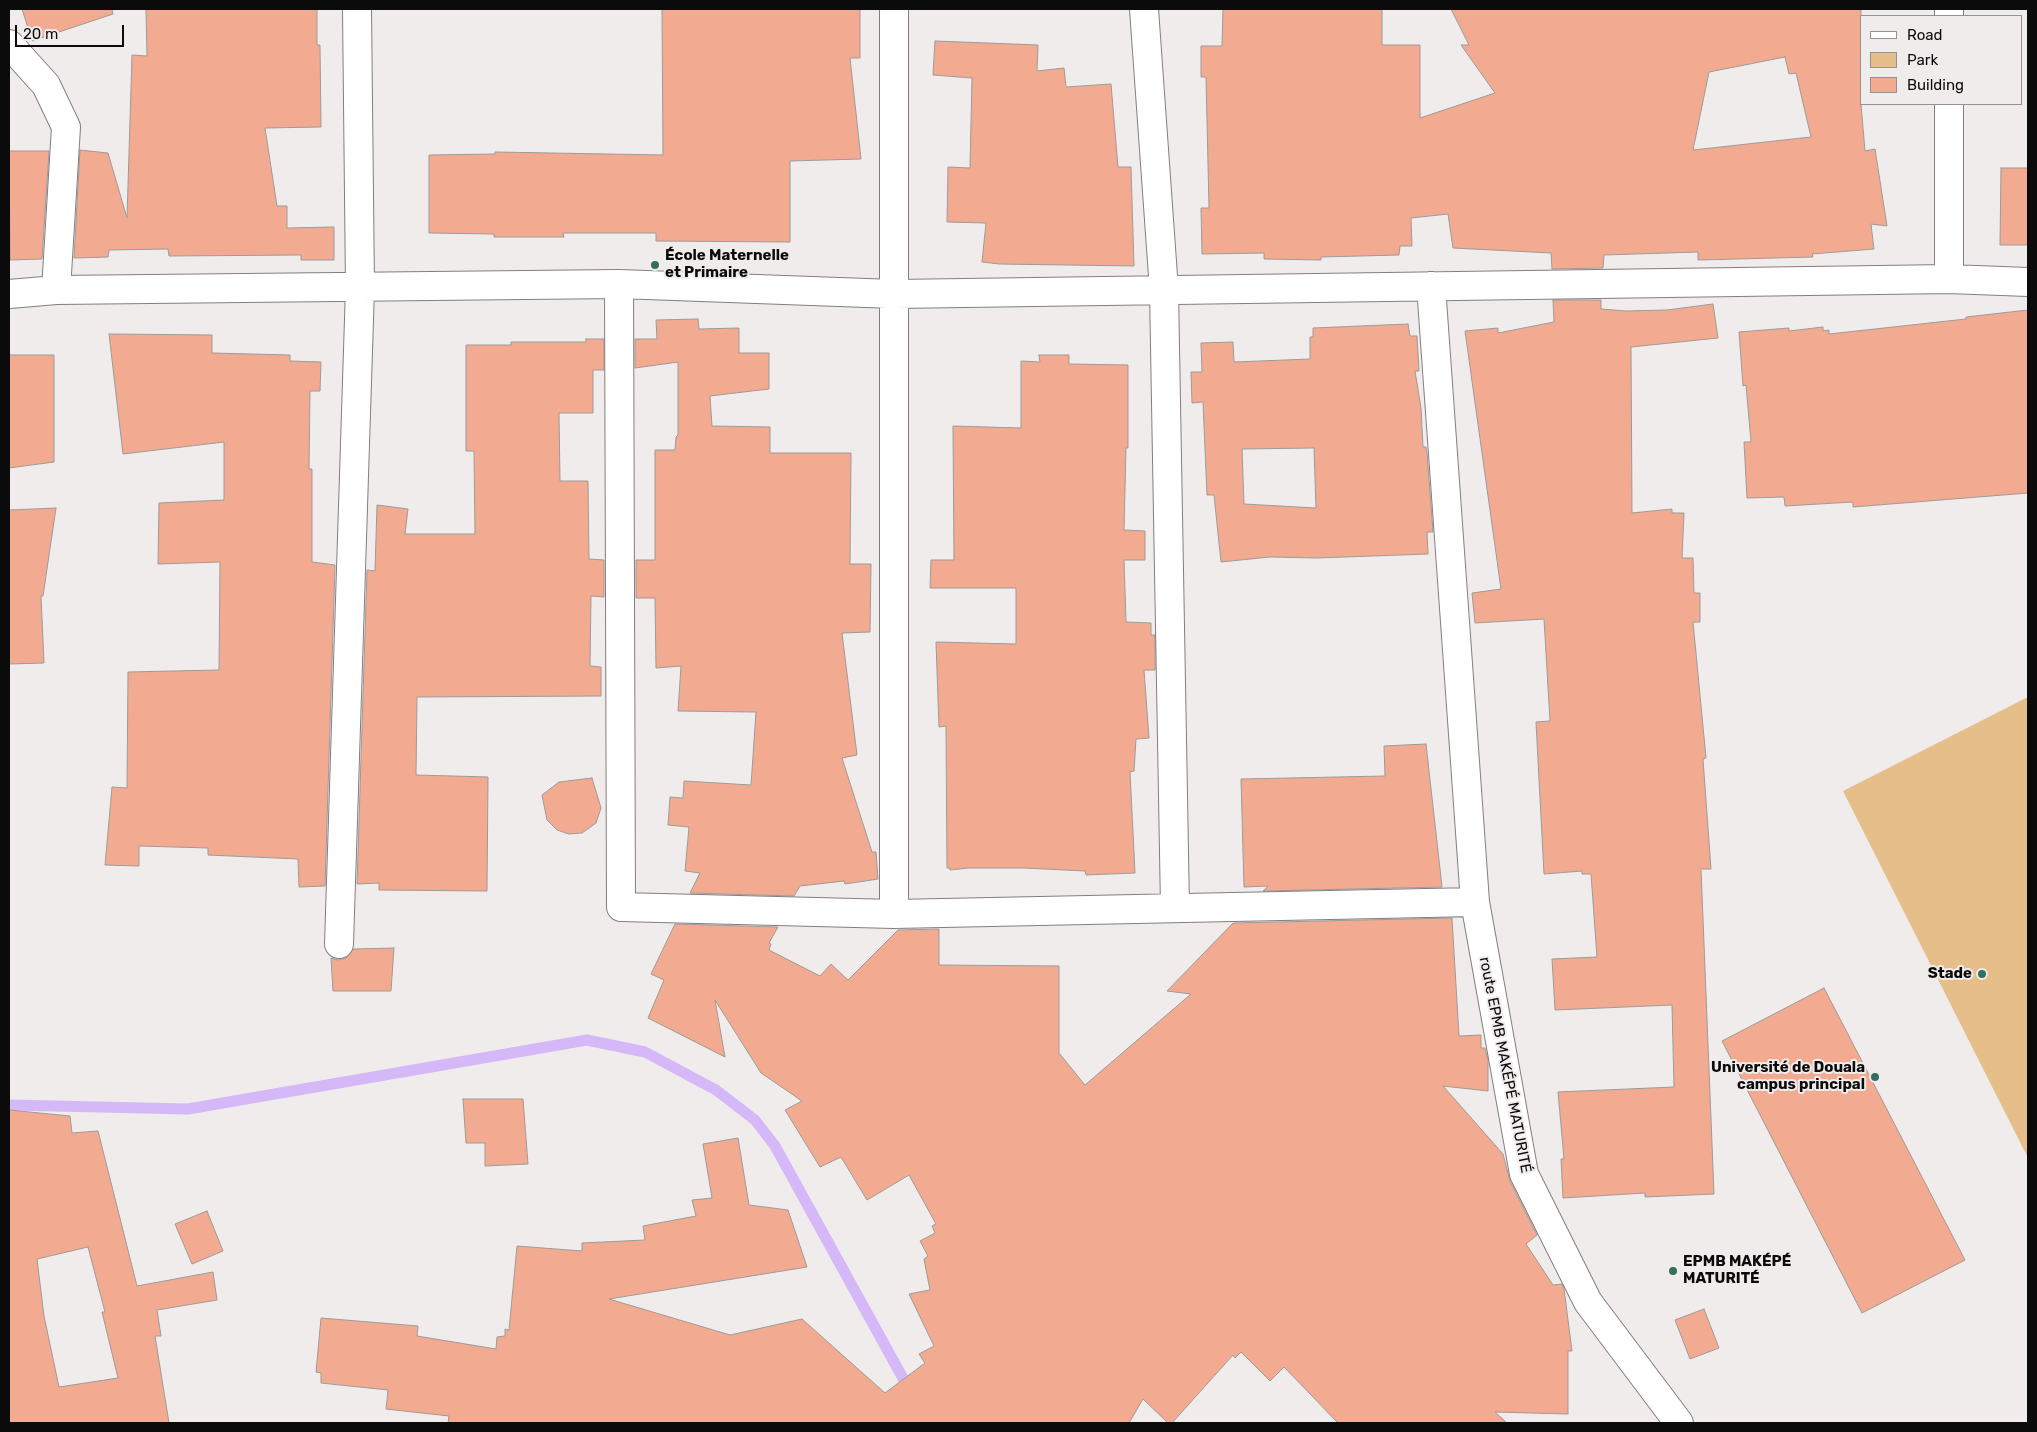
<!DOCTYPE html>
<html>
<head>
<meta charset="utf-8">
<style>
	body { margin:0 }
	#map { position:relative; width:2037px; height:1432px; overflow:hidden; background:#f0ecec; font-family:Rubik,sans-serif }
	canvas { display:block }
	.frame { position:absolute; inset:0; border:10px solid #0c0b0b; pointer-events:none }
	.legend { position:absolute; left:1860px; top:15px; width:162px; height:90px; box-sizing:border-box; background:#f0ecec; border:1px solid #959292; margin:0; padding:6px 9px; list-style:none; font-size:15px; color:#0c0b0b }
	.legend li { display:flex; align-items:center; gap:10px; height:25px }
	.legend b { width:25px; border:1px solid #959292 }
	.scale { position:absolute; left:15px; top:25px; width:109px; height:22px; box-sizing:border-box; border:2px solid #0c0b0b; border-top:0; padding-left:6px; font-size:15px; line-height:18px; white-space:nowrap; color:#0c0b0b; -webkit-text-stroke:4px #f0ecec; paint-order:stroke }
</style>
</head>
<body>
<div id="map">
<canvas width="2037" height="1432"></canvas>
<div class="frame"></div>
<ul class="legend">
<li><b style="height:6px;background:#fff"></b>Road</li>
<li><b style="height:14px;background:#e5be8a"></b>Park</li>
<li><b style="height:14px;background:#f2ab90"></b>Building</li>
</ul>
<div class="scale">20 m</div>
</div>
<script>
const ctx = document.querySelector('canvas').getContext('2d');
ctx.lineJoin = 'round';
function fill(path, color) { ctx.fillStyle = color; ctx.fill(path, 'evenodd'); }
const shape = rows => new Path2D(rows.map(r => 'M' + r).join(''));
function strokePath(path, color, width, dash) { ctx.strokeStyle = color; ctx.lineWidth = width; ctx.lineCap = dash ? 'butt' : 'round'; ctx.setLineDash(dash || []); ctx.stroke(path); }
function drawText(font, color, halo, rows, align = 'center') {
  ctx.font = font + ' Rubik,sans-serif'; ctx.lineWidth = 4; ctx.setLineDash([]); ctx.textBaseline = 'middle'; ctx.strokeStyle = halo; ctx.fillStyle = color; for (const [text, x, y, turn = 0] of rows) {
    ctx.save(); ctx.translate(x, y); ctx.rotate((+turn || 0) * Math.PI / 180); ctx.textAlign = isNaN(turn) ? turn : align; if (halo) ctx.strokeText(text, 0, 0); ctx.fillText(text, 0, 0); ctx.restore();
  }
}
fill(shape([
	[2028,697,2028,1158,1843,791]
]), '#e5be8a');
strokePath(shape([
	[9,1105,188,1109,587,1040,645,1052,716,1090,755,1120,775,1146,910,1391]
]), '#d5b8f8', 11);
const building = shape([
	[22,9,112,9,113,14,32,41,22,9],
	[146,9,317,9,317,45,320,45,321,127,265,128,277,206,287,206,287,228,334,227,334,260,301,260,301,255,169,256,168,249,109,250,108,257,74,258,80,150,108,153,127,218,132,55,147,56,146,9],
	[662,9,860,9,860,58,850,58,861,159,790,161,790,242,656,241,656,233,563,233,564,237,494,237,494,234,429,233,429,155,495,154,495,152,663,155,662,9],
	[1223,9,1382,9,1382,45,1420,45,1420,118,1495,93,1461,45,1469,45,1451,9,1861,9,1861,104,1865,151,1875,149,1887,226,1871,224,1874,249,1812,254,1813,257,1698,260,1698,252,1604,255,1603,268,1552,269,1551,253,1453,248,1448,214,1411,218,1412,246,1400,246,1399,255,1321,257,1321,260,1264,259,1264,253,1202,254,1201,208,1209,208,1206,77,1201,77,1201,46,1222,46,1223,9],
	[1785,57,1789,74,1796,73,1811,137,1693,150,1709,72,1785,57],
	[935,41,1038,45,1037,71,1064,68,1066,87,1111,84,1118,167,1131,167,1134,266,999,264,982,262,986,223,947,222,948,167,970,168,972,78,933,75,935,41],
	[9,151,49,151,42,259,10,260,9,151],
	[2001,168,2028,168,2028,245,2000,245,2001,168],
	[1553,300,1601,300,1601,309,1626,311,1667,310,1713,304,1718,338,1631,347,1632,513,1672,509,1672,513,1684,513,1682,558,1693,558,1694,593,1700,593,1700,622,1693,622,1706,758,1703,759,1711,869,1701,869,1714,1194,1645,1197,1645,1193,1563,1198,1561,1159,1564,1159,1558,1092,1674,1087,1672,1005,1555,1010,1552,959,1597,957,1591,874,1582,874,1582,871,1544,874,1536,722,1550,721,1544,619,1475,623,1472,593,1501,589,1465,331,1498,328,1498,333,1554,322,1553,300],
	[2028,310,2028,493,1853,507,1853,502,1785,506,1784,497,1747,498,1744,442,1751,442,1746,385,1743,386,1739,332,1789,328,1789,331,1823,327,1823,331,1829,330,1829,334,1966,319,1966,317,2028,310],
	[698,319,699,329,739,328,739,353,769,353,769,389,710,396,712,426,770,427,770,453,851,453,850,564,871,564,870,632,842,633,857,755,842,758,872,852,876,852,878,879,845,884,844,881,800,886,794,896,690,893,700,873,685,871,689,827,668,825,670,797,683,798,684,781,751,785,756,712,678,711,681,666,656,668,655,598,636,598,636,560,655,560,655,450,675,450,676,437,678,435,678,362,635,368,635,339,657,339,656,320,698,319],
	[1408,324,1410,336,1417,336,1419,371,1415,371,1421,408,1423,447,1426,447,1427,453,1433,532,1427,532,1428,554,1317,558,1270,557,1221,562,1214,495,1207,495,1203,402,1192,403,1191,372,1202,372,1201,343,1233,342,1234,362,1310,359,1310,337,1313,337,1313,328,1408,324],
	[1314,448,1316,508,1244,504,1242,449,1314,448],
	[109,334,212,335,212,353,290,355,290,361,321,362,320,391,310,391,309,469,312,469,312,562,335,565,325,886,299,887,298,859,208,855,208,848,139,846,139,866,105,865,112,787,127,788,128,672,219,670,220,562,158,564,159,503,224,500,224,442,123,454,109,334],
	[586,339,604,339,604,370,593,370,593,413,559,413,560,481,588,481,589,559,604,560,604,597,591,596,590,666,601,667,601,696,417,697,416,775,488,777,487,891,379,890,379,883,357,884,367,570,375,571,377,505,408,509,405,534,475,534,474,451,466,451,466,345,511,345,511,342,586,342,586,339],
	[9,355,54,355,54,462,9,468,9,355],
	[1039,355,1069,355,1069,364,1128,365,1128,448,1126,448,1124,530,1145,531,1145,560,1124,560,1126,622,1151,623,1151,635,1155,635,1155,670,1144,670,1149,738,1136,739,1134,771,1130,772,1135,873,1086,875,1085,871,1024,868,968,868,950,870,950,868,947,868,946,726,939,727,936,642,1016,644,1016,588,930,588,931,560,954,560,953,426,1021,428,1021,361,1040,362,1039,355],
	[56,508,43,596,41,596,44,663,9,664,9,510,56,508],
	[1426,744,1442,887,1263,891,1268,886,1244,887,1241,779,1385,776,1384,746,1426,744],
	[592,778,601,808,596,823,582,833,569,834,557,830,547,820,542,795,559,782,592,778],
	[1452,918,1459,1036,1481,1035,1481,1048,1485,1048,1488,1060,1488,1091,1443,1086,1503,1154,1510,1181,1537,1235,1526,1244,1553,1285,1562,1284,1564,1289,1572,1351,1568,1351,1568,1414,1495,1412,1507,1423,1338,1423,1284,1367,1270,1381,1241,1352,1235,1358,1233,1355,1172,1423,1168,1423,1143,1399,1129,1423,448,1423,449,1416,386,1409,388,1390,321,1383,321,1373,316,1372,321,1318,418,1326,417,1336,496,1349,497,1337,505,1336,505,1329,509,1330,517,1246,582,1251,582,1243,645,1240,643,1226,696,1216,692,1200,712,1198,703,1144,738,1138,749,1205,788,1210,807,1267,609,1299,730,1335,802,1319,885,1393,925,1363,919,1354,934,1346,909,1294,930,1290,924,1259,928,1256,920,1241,935,1233,932,1226,936,1224,909,1175,867,1200,841,1157,820,1167,785,1110,802,1101,761,1073,715,1000,725,1057,648,1018,664,980,651,974,675,924,778,927,769,943,771,944,769,950,820,976,831,964,848,980,898,930,939,929,939,965,1059,966,1059,1053,1085,1085,1191,994,1167,991,1233,923,1452,918],
	[394,948,391,991,333,991,331,958,338,960,346,958,353,949,394,948],
	[1824,988,1965,1260,1862,1313,1722,1041,1824,988],
	[463,1099,523,1099,528,1164,485,1166,485,1143,466,1143,463,1099],
	[9,1110,70,1116,72,1133,98,1131,137,1286,213,1272,217,1300,157,1310,161,1336,155,1336,169,1423,9,1423,9,1110],
	[88,1247,105,1312,102,1312,118,1378,59,1387,44,1316,37,1259,88,1247],
	[207,1211,223,1251,192,1264,175,1224,207,1211],
	[1704,1309,1719,1348,1690,1359,1675,1320,1704,1309]
]);
fill(building, '#f2ab90');
strokePath(building, '#9e9a98', 1);
const minor = shape([
	[894,9,894,914],
	[1144,9,1164,290,1175,908],
	[1949,9,1949,16],
	[9,44,46,85,66,127,56,290],
	[1949,104,1949,279],
	[619,284,621,907,894,914,1475,902],
	[1431,286,1475,902,1524,1174,1588,1302,1679,1423],
	[9,294,56,290,619,284,894,294,1949,279,2028,282],
	[339,944,360,288,357,9]
]);
strokePath(minor, '#837e7f', 30);
strokePath(minor, '#fff', 28);
for (const [x, y, r, color] of [
	[655,265,5,"#31705e"],
	[1982,974,5,"#31705e"],
	[1875,1077,5,"#31705e"],
	[1673,1271,5,"#31705e"]
]) { const dot = new Path2D(); dot.arc(x, y, r, 0, 2 * Math.PI); ctx.fillStyle = color; ctx.fill(dot); strokePath(dot, '#f0ecec', 2); }
drawText('bold 15px', '#0c0b0b', '#f0ecec', [
	["École Maternelle",665,256],
	["et Primaire",665,273],
	["Stade",1972,974,"right"],
	["Université de Douala",1865,1068,"right"],
	["campus principal",1865,1085,"right"],
	["EPMB MAKÉPÉ",1683,1262],
	["MATURITÉ",1683,1279]
], 'left');
drawText('15px', '#0c0b0b', '#f0ecec', [
	["route EPMB MAKÉPÉ MATURITÉ",1505,1065,79]
]);
</script>
</body>
</html>
